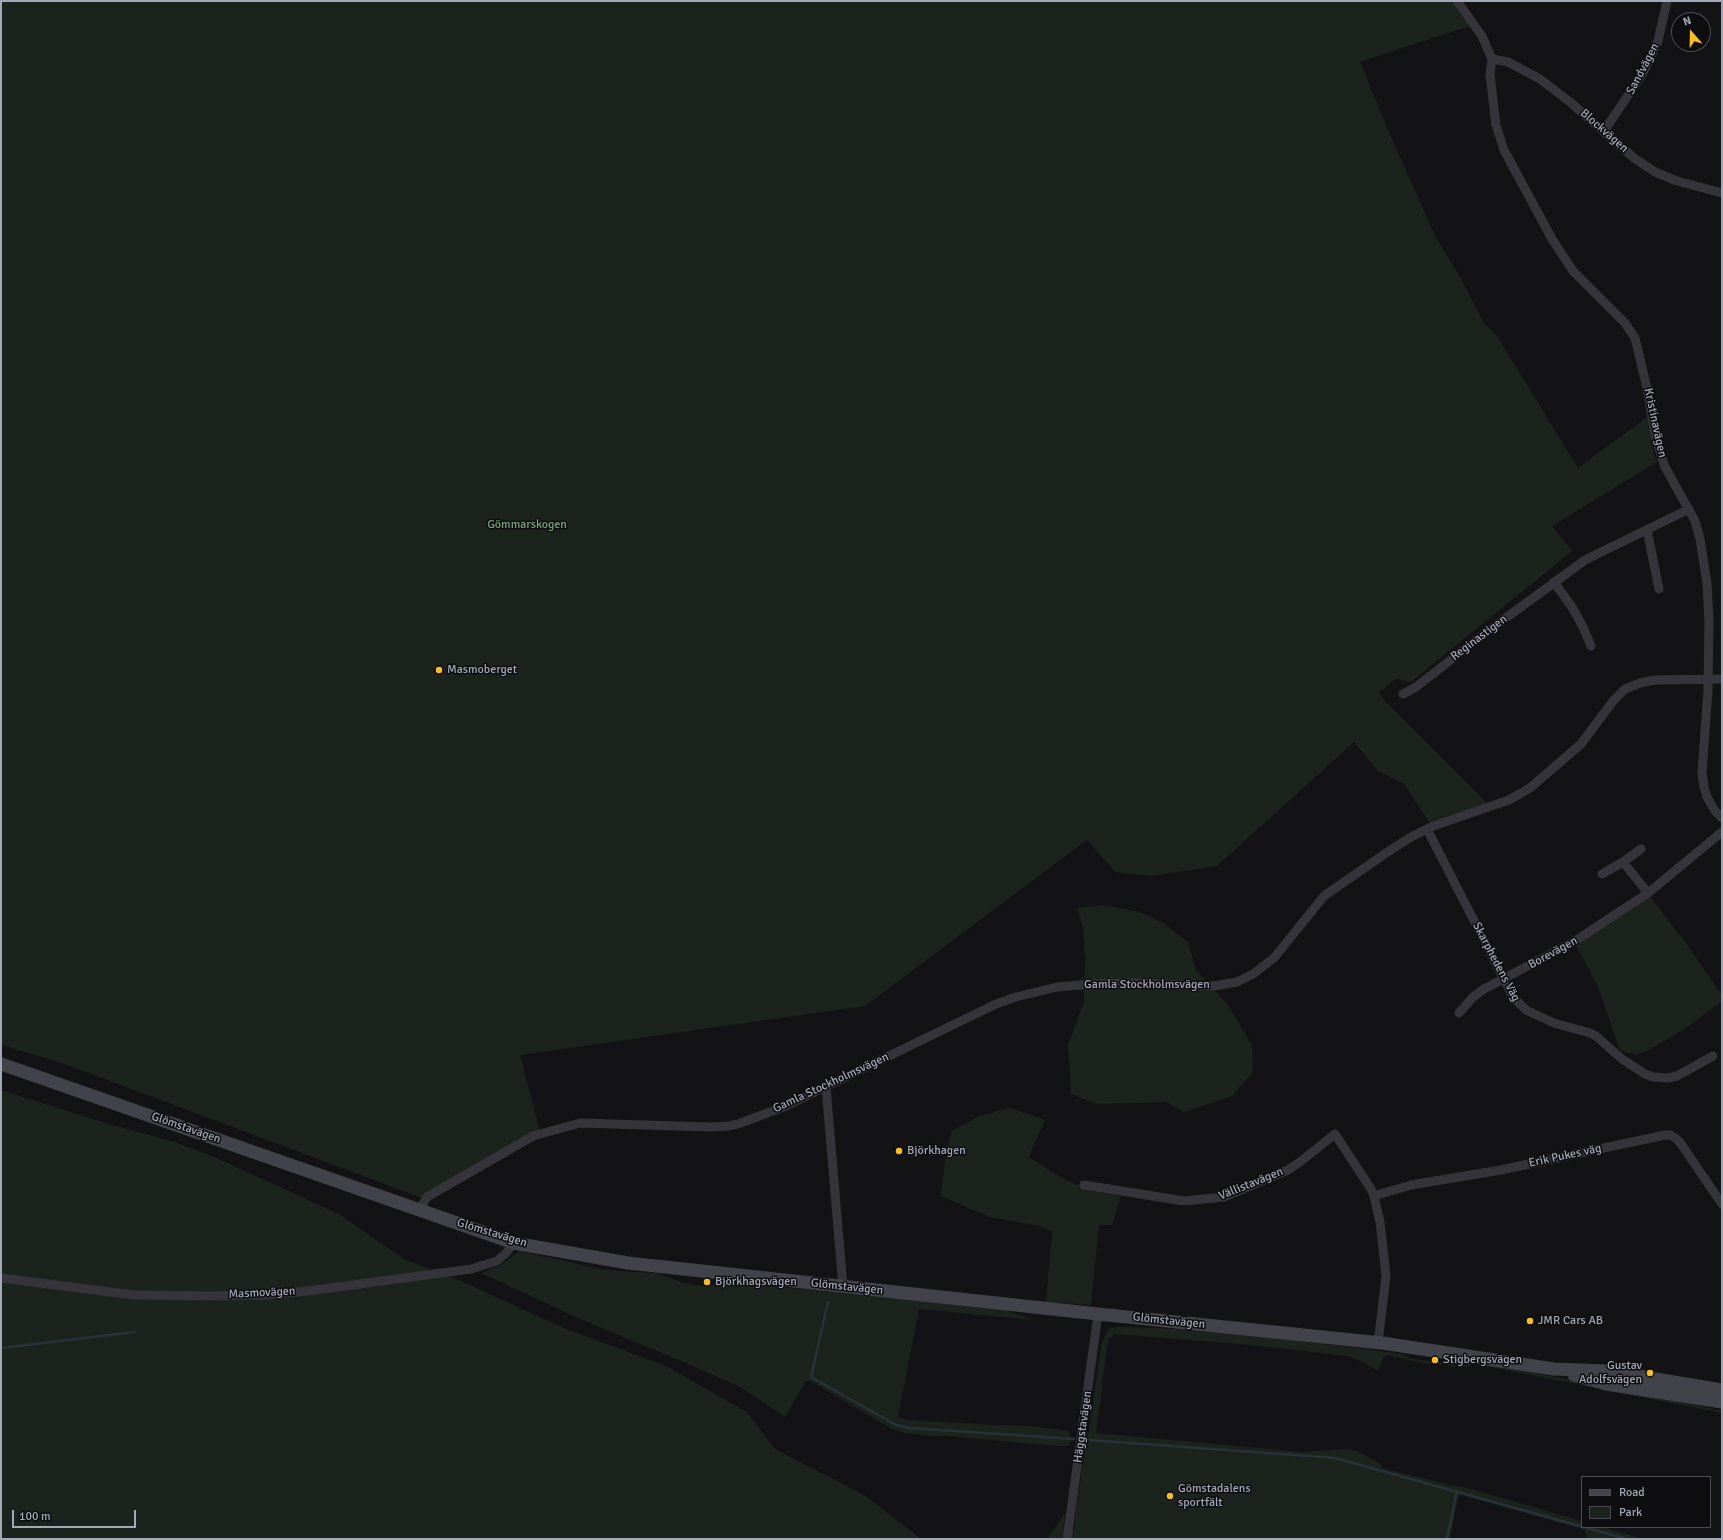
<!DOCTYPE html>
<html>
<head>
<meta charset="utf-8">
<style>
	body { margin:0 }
	#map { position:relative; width:1723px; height:1540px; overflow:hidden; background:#131315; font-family:Signika,sans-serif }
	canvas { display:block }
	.frame { position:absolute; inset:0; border:2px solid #a4a8b6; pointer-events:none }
	.legend { position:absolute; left:1581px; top:1476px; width:130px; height:52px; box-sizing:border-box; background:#0e0e10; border:1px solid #4a4c52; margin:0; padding:5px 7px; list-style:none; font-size:12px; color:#a4a8b6 }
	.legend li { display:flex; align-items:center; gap:8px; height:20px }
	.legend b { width:20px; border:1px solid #4a4c52 }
	.north { position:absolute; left:1671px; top:12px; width:40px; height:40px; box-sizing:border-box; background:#0e0e10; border:1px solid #4a4c52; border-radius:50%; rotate:340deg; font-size:11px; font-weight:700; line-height:16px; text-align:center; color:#a4a8b6 }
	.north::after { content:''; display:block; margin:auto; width:14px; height:18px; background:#f8bd27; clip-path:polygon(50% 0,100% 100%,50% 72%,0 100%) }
	.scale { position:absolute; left:12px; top:1510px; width:124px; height:18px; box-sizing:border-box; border:2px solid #a4a8b6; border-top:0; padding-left:5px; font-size:12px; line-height:14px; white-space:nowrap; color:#a4a8b6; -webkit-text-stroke:3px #0e0e10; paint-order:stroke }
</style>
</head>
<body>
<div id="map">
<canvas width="1723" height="1540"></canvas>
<div class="frame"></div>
<ul class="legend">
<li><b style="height:5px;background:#42434a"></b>Road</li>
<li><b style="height:11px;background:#1b231c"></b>Park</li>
</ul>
<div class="north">N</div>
<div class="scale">100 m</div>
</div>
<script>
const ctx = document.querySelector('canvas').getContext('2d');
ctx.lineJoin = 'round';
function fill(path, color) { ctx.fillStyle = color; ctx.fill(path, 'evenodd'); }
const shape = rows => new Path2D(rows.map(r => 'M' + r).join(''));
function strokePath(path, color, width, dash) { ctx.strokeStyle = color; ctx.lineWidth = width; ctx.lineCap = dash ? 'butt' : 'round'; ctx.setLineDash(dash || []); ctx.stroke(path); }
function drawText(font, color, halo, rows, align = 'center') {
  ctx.font = font + ' Signika,sans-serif'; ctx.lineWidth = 3; ctx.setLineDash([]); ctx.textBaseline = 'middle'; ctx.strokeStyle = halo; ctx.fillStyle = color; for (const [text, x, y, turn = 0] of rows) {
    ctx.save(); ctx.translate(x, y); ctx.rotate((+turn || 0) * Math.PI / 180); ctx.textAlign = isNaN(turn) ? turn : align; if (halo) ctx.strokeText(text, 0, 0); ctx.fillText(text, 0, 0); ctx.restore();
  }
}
fill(shape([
	[1,1,1451,1,1470,26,1360,62,1391,137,1435,236,1460,277,1484,323,1497,336,1578,468,1647,417,1654,455,1657,462,1552,526,1572,551,1411,682,1396,679,1379,692,1386,702,1487,803,1429,822,1404,784,1378,771,1354,742,1217,866,1151,876,1115,872,1087,840,865,1006,520,1055,541,1136,435,1196,430,1201,62,1063,1,1045],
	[1649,895,1685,942,1722,995,1722,1001,1689,1026,1651,1049,1636,1055,1620,1050,1597,985,1575,944],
	[1102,905,1140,912,1162,922,1188,942,1196,970,1228,1005,1252,1045,1253,1072,1232,1096,1184,1112,1166,1102,1097,1104,1071,1094,1068,1045,1084,1001,1085,959,1083,927,1077,908],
	[1,1090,99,1121,175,1142,212,1156,339,1214,404,1259,459,1280,564,1328,666,1366,747,1412,775,1449,866,1496,921,1539,1,1539],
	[1010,1108,1045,1120,1029,1157,1064,1179,1091,1191,1121,1196,1112,1225,1099,1225,1091,1305,1046,1302,1052,1231,1038,1226,989,1217,941,1196,946,1152,952,1131,979,1116],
	[519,1251,605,1270,655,1273,685,1283,699,1286,708,1286,731,1283,770,1286,933,1302,1007,1311,1023,1316,1032,1320,919,1309,898,1417,907,1420,994,1425,1032,1426,1069,1431,1071,1440,1068,1446,1057,1446,947,1436,930,1436,905,1433,892,1429,810,1381,806,1381,785,1417,740,1387,693,1366,580,1319,481,1273,501,1265],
	[1119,1327,1161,1328,1264,1337,1359,1348,1401,1354,1409,1358,1429,1361,1465,1365,1473,1362,1505,1367,1656,1397,1722,1411,1722,1413,1480,1365,1473,1364,1467,1367,1423,1363,1388,1355,1383,1358,1378,1371,1363,1362,1348,1356,1251,1345,1115,1334,1109,1339,1107,1347,1096,1433,1301,1452,1349,1449,1357,1451,1380,1463,1382,1468,1454,1486,1464,1487,1582,1521,1582,1527,1602,1527,1644,1539,1587,1539,1585,1531,1582,1529,1461,1495,1458,1497,1450,1539,1071,1539,1073,1530,1075,1529,1074,1527,1087,1432,1089,1432,1101,1346,1107,1331,1111,1328],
	[1065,1513,1062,1539,1047,1539,1057,1525]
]), '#1b231c');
strokePath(shape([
	[828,1302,811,1377,896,1425,909,1428,1074,1439],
	[1,1348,135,1332],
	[1089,1440,1335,1458,1627,1539],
	[1447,1539,1457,1491]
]), '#293139', 2.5);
strokePath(shape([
	[1457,1,1482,36,1492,59],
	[1492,59,1490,74,1494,109,1496,125,1504,150,1552,239,1573,271,1625,323,1635,338,1647,388,1655,435,1664,465,1695,521,1700,539,1707,583,1709,620,1708,690,1702,773,1704,787,1707,797,1715,811,1722,818],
	[1492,59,1508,62,1540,79,1570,102,1634,158,1655,172,1677,181,1722,193],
	[1604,131,1643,73,1658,41,1667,1],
	[1647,530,1659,589],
	[1554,582,1572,607,1583,627,1591,646],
	[1403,694,1416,687,1484,634,1585,560,1689,509],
	[1427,829,1513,997,1526,1010,1554,1023,1590,1033,1596,1036,1622,1059,1645,1074,1653,1077,1668,1078,1677,1076,1713,1056],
	[1623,862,1648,893],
	[1602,874,1623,862,1641,849],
	[1459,1013,1473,997,1484,989,1575,941,1648,893,1722,832],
	[826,1087,843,1287],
	[1084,1185,1184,1201,1224,1197,1288,1170,1300,1162,1335,1134,1371,1189,1374,1196,1380,1222,1386,1276,1378,1343],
	[1374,1196,1411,1185,1501,1170,1665,1135,1671,1135,1679,1141,1722,1204],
	[420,1209,427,1197,533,1136,580,1123,711,1127,728,1126,738,1124,786,1106,996,1004,1016,997,1057,987,1091,984,1132,983,1214,986,1237,982,1253,974,1274,958,1324,896,1389,851,1411,837,1433,826,1509,800,1530,788,1581,744,1613,701,1625,689,1640,683,1654,680,1722,679],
	[1,1278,134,1295,212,1296,261,1295,308,1291,471,1269,497,1261,506,1253,514,1243],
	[1067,1539,1098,1314]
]), '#34343a', 9);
strokePath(shape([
	[1,1064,514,1243,628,1263,1098,1314,1382,1343,1554,1369,1608,1371,1722,1390],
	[1574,1375,1606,1384,1722,1402]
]), '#42434a', 13);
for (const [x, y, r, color] of [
	[439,670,4,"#f8bd27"],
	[899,1151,4,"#f8bd27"],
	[707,1282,4,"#f8bd27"],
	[1530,1321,4,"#f8bd27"],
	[1435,1360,4,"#f8bd27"],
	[1650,1373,4,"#f8bd27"],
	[1170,1496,4,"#f8bd27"]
]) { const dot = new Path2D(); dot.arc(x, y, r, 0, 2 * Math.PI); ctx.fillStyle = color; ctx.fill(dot); strokePath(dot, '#0e0e10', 1.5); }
drawText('12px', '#a4a8b6', '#0e0e10', [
	["Sandvägen",1643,69,-62],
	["Blockvägen",1604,131,41],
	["Kristinavägen",1655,423,78],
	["Reginastigen",1479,638,-37],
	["Borevägen",1553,953,-29],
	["Skarphedens Väg",1496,962,62],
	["Gamla Stockholmsvägen",1147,985],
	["Gamla Stockholmsvägen",831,1083,-25],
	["Glömstavägen",186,1128,19],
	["Erik Pukes väg",1565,1156,-12],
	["Vällistavägen",1251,1184,-22],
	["Glömstavägen",492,1233,17],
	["Glömstavägen",847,1287,6],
	["Masmovägen",262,1293,-3],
	["Glömstavägen",1169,1321,6],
	["Häggstavägen",1083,1427,-82]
]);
drawText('12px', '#7aa27e', '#0e0e10', [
	["Gömmarskogen",527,525]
]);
drawText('12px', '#a4a8b6', '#0e0e10', [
	["Masmoberget",447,670],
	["Björkhagen",907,1151],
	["Björkhagsvägen",715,1282],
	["JMR Cars AB",1538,1321],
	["Stigbergsvägen",1443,1360],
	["Gustav",1642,1366,"right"],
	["Adolfsvägen",1642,1380,"right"],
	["Gömstadalens",1178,1489],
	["sportfält",1178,1503]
], 'left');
</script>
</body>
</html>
